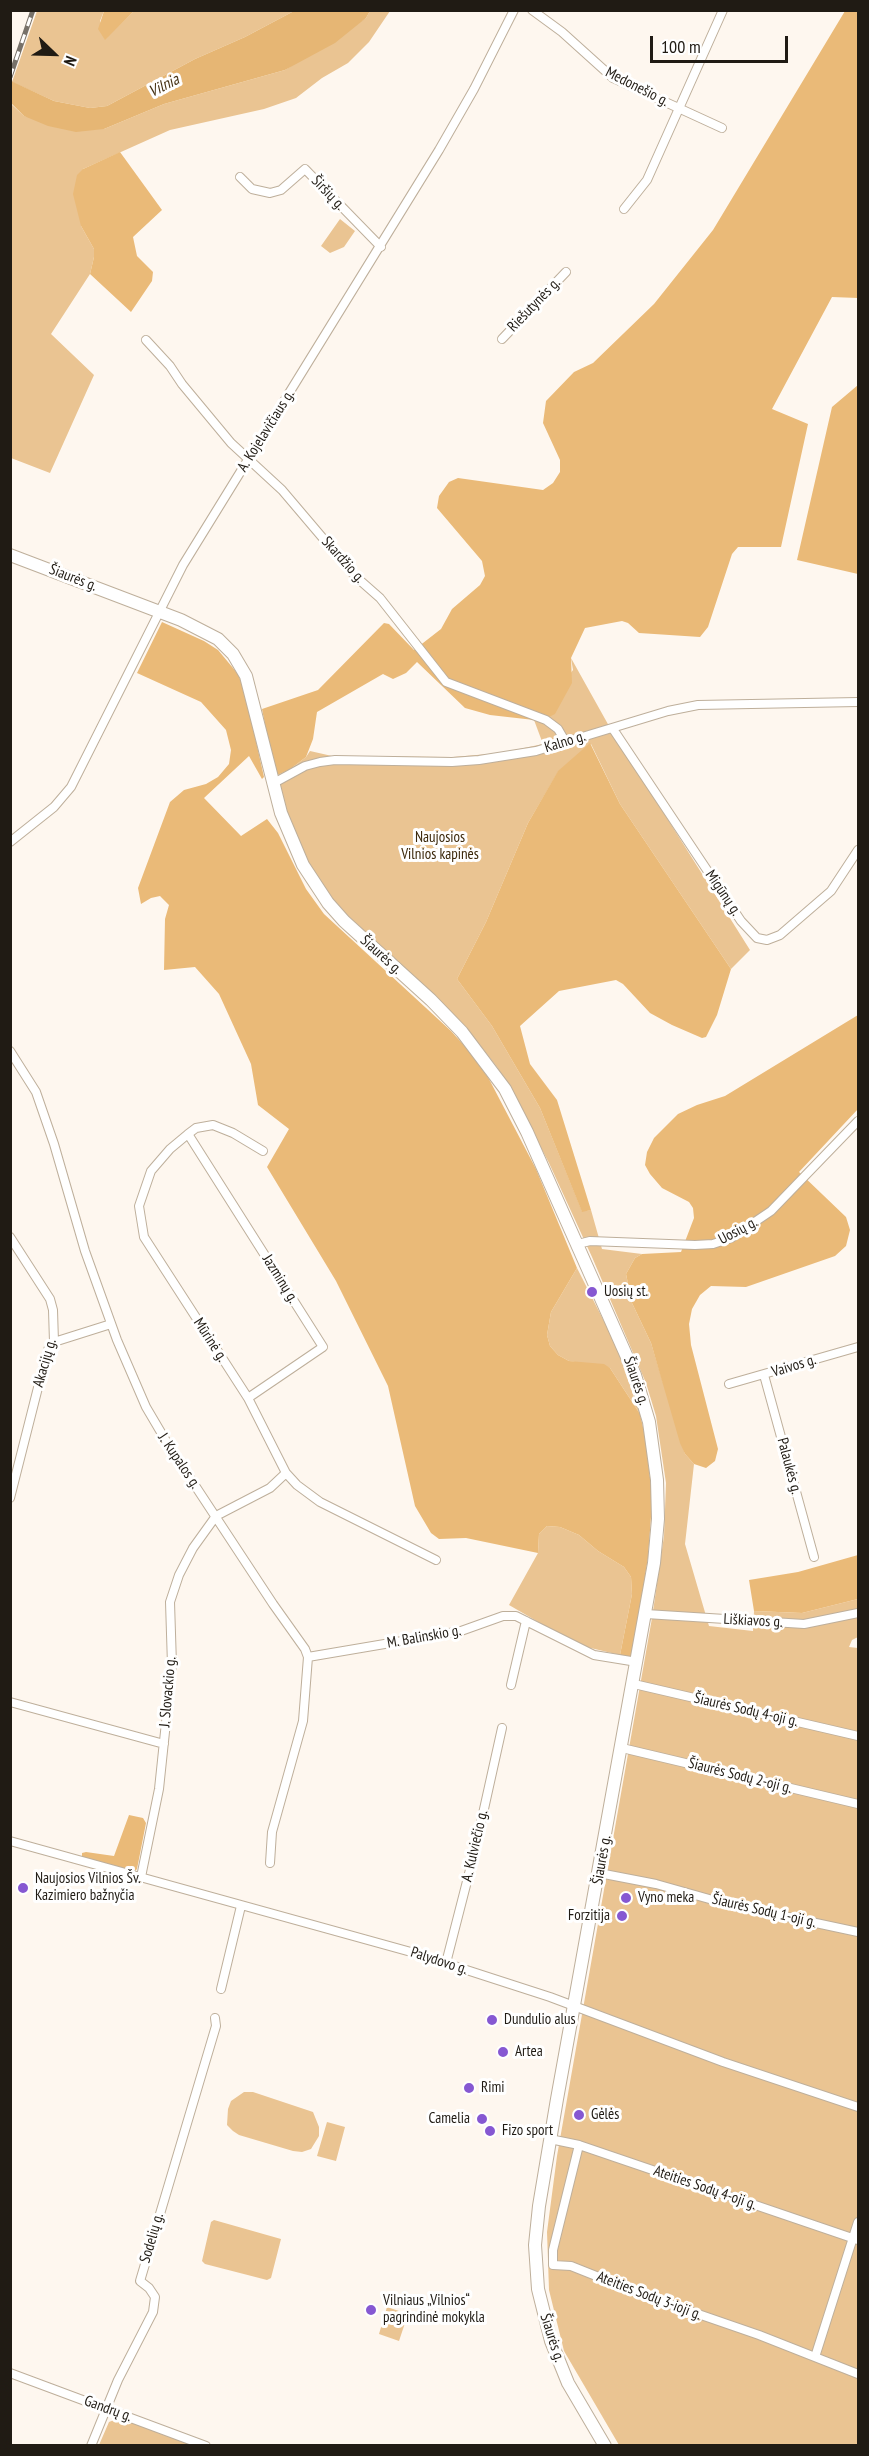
<!DOCTYPE html>
<html>
<head>
<meta charset="utf-8">
<style>
	body { margin:0 }
	#map { position:relative; width:869px; height:2456px; overflow:hidden; background:#fef7ef; font-family:"PT Sans Narrow",sans-serif }
	canvas { display:block }
	.frame { position:absolute; inset:0; border:12px solid #201b14; pointer-events:none }
	.north { position:absolute; left:24px; top:24px; width:60px; height:60px; -webkit-text-stroke:4px #fff; paint-order:stroke; rotate:113deg; font-size:16px; font-weight:700; line-height:24px; text-align:center; color:#201b14 }
	.north::after { content:''; display:block; margin:auto; width:21px; height:27px; background:#201b14; clip-path:polygon(50% 0,100% 100%,50% 72%,0 100%) }
	.scale { position:absolute; left:650px; top:36px; width:138px; height:27px; box-sizing:border-box; border:3px solid #201b14; border-top:0; padding-left:8px; font-size:18px; line-height:21px; white-space:nowrap; color:#201b14; -webkit-text-stroke:4px #fff; paint-order:stroke }
</style>
</head>
<body>
<div id="map">
<canvas width="869" height="2456"></canvas>
<div class="frame"></div>
<div class="north">N</div>
<div class="scale">100 m</div>
</div>
<script>
const ctx = document.querySelector('canvas').getContext('2d');
ctx.lineJoin = 'round';
function fill(path, color) { ctx.fillStyle = color; ctx.fill(path, 'evenodd'); }
const shape = rows => new Path2D(rows.map(r => 'M' + r).join(''));
function strokePath(path, color, width, dash) { ctx.strokeStyle = color; ctx.lineWidth = width; ctx.lineCap = dash ? 'butt' : 'round'; ctx.setLineDash(dash || []); ctx.stroke(path); }
function drawText(font, color, halo, rows, align = 'center') {
  ctx.font = font + ' "PT Sans Narrow",sans-serif'; ctx.lineWidth = 6; ctx.setLineDash([]); ctx.textBaseline = 'middle'; ctx.strokeStyle = halo; ctx.fillStyle = color; for (const [text, x, y, turn = 0] of rows) {
    ctx.save(); ctx.translate(x, y); ctx.rotate((+turn || 0) * Math.PI / 180); ctx.textAlign = isNaN(turn) ? turn : align; if (halo) ctx.strokeText(text, 0, 0); ctx.fillText(text, 0, 0); ctx.restore();
  }
}
fill(shape([
	[37,11,104,11,100,21,105,39,134,11,294,11,245,37,195,59,107,106,90,108,54,101,12,82],
	[370,11,390,11,369,42,348,63,322,78,296,98,264,109,170,130,83,169,81,226,94,249,94,257,90,274,51,334,94,375,50,473,11,458,10,103,24,116,104,129,164,104,285,70,366,18],
	[340,219,355,231,344,247,330,253,321,246],
	[571,658,609,726,750,950,731,969,620,804,591,744,558,772,528,823,486,922,457,979,492,1026,540,1108,582,1211,591,1210,602,1249,642,1254,635,1258,626,1274,632,1303,651,1343,685,1454,694,1464,685,1544,709,1626,753,1631,754,1611,802,1613,858,1599,858,1637,852,1640,849,1647,858,1648,858,2445,619,2445,564,2351,549,2290,547,2232,557,2156,652,1618,664,1536,666,1483,656,1416,646,1383,592,1257,549,1163,514,1096,497,1067,464,1025,345,913,326,891,308,862,286,810,275,776,289,770,306,757,310,751,332,756,453,757,500,753,543,744,534,720,573,670],
	[577,1268,616,1345,640,1414,610,1368,569,1361,558,1355,550,1346,547,1335,551,1312],
	[547,1526,560,1527,579,1535,598,1551,624,1567,631,1577,632,1594,620,1655,578,1645,509,1605,538,1553,539,1534],
	[244,2092,253,2092,313,2112,319,2127,319,2136,311,2149,302,2152,293,2151,239,2135,233,2131,227,2125,228,2109,231,2101],
	[327,2122,345,2127,336,2161,317,2156],
	[214,2220,281,2239,271,2278,267,2280,205,2264,202,2261,211,2222],
	[387,2307,408,2314,399,2341,379,2334],
	[119,2418,191,2445,99,2445,109,2422]
]), '#eac492');
fill(shape([
	[104,11,104,10,134,11,105,40,98,29],
	[845,11,858,11,858,298,832,297,772,409,808,424,781,547,738,547,732,554,708,627,700,637,639,633,628,623,622,621,585,628,571,658,572,683,555,714,547,718,534,720,490,715,465,708,417,662,406,673,393,679,383,674,317,712,313,739,306,757,289,770,275,776,262,709,318,690,384,623,389,624,414,650,441,629,452,609,480,585,485,576,482,561,437,508,439,496,449,482,458,478,543,490,553,483,560,472,560,460,543,423,546,401,574,372,593,363,654,304,713,230],
	[120,152,162,210,133,237,137,256,153,272,152,281,131,312,90,274,94,257,94,249,81,226,73,194,77,175,83,169],
	[858,385,858,574,797,560,832,407],
	[162,622,204,641,218,650,238,674,245,692,264,777,262,779,249,756,204,798,241,836,267,819,278,833,306,889,324,914,451,1031,471,1053,489,1079,536,1169,577,1268,551,1312,547,1335,550,1346,558,1355,569,1361,604,1364,610,1368,640,1414,645,1436,651,1486,651,1517,648,1558,632,1658,620,1655,632,1594,631,1577,624,1567,598,1551,579,1535,560,1527,547,1526,539,1534,538,1553,466,1538,439,1539,431,1533,415,1506,388,1386,336,1281,267,1167,289,1129,258,1105,251,1064,219,994,195,967,164,970,165,919,169,905,160,896,151,898,141,904,138,888,170,802,184,790,206,784,218,777,229,764,231,750,226,730,201,702,137,673],
	[590,743,620,804,731,969,717,1015,706,1037,702,1038,672,1025,650,1013,623,984,616,980,559,991,520,1026,530,1064,557,1100,591,1210,582,1212,540,1108,492,1026,457,979,486,922,528,823,558,771],
	[858,1015,858,1109,799,1172,846,1217,850,1230,846,1246,835,1256,746,1287,711,1286,700,1295,692,1309,689,1324,691,1345,718,1449,715,1461,706,1468,694,1464,685,1454,680,1443,651,1343,632,1303,626,1274,635,1258,642,1254,681,1252,694,1218,693,1208,689,1202,662,1188,650,1174,645,1165,647,1152,654,1138,678,1114,697,1105,725,1096],
	[858,1555,858,1599,802,1613,754,1611,749,1580,798,1572],
	[129,1815,143,1818,146,1823,137,1869,135,1871,82,1857,82,1853,86,1852,114,1856]
]), '#eaba78');
fill(shape([
	[294,11,370,11,366,18,335,43,285,70,164,104,104,129,76,132,48,126,24,116,11,103,11,81,54,101,90,108,107,106,195,59,245,37]
]), '#e6b674');
const street = shape([
	[532,10,562,32,613,78,722,128],
	[240,177,252,189,270,193,281,190,305,169,381,247],
	[624,209,647,180,723,10],
	[502,339,566,272],
	[146,340,170,366,182,384,231,443,282,490,355,576,380,598,446,682,546,720,558,729,565,741],
	[613,729,741,921,757,938,767,940,780,935,831,891,858,850],
	[272,784,305,766,320,762,335,760,452,762,479,760,536,751,668,711,698,705,858,702],
	[10,842,54,807,71,787,183,565,439,150,474,89,514,10],
	[10,1051,36,1092,54,1144,85,1251,117,1340,146,1407,169,1446,273,1604,305,1649,308,1657,303,1721,272,1832,270,1863],
	[188,1134,323,1347,248,1398],
	[263,1151,233,1133,213,1125,196,1128,188,1134,170,1149,151,1171,139,1206,144,1237,248,1398,286,1473,297,1485,320,1502,436,1560],
	[10,1237,50,1299,53,1310,54,1342,49,1347,46,1356,10,1498],
	[578,1244,590,1241,695,1245,713,1244,731,1238,771,1211,858,1121],
	[54,1342,111,1324],
	[764,1375,814,1557],
	[729,1384,858,1347],
	[646,1614,804,1624,858,1613],
	[308,1657,461,1631,503,1616,516,1616,594,1655,637,1662],
	[634,1684,858,1736],
	[511,1685,526,1621],
	[10,1702,164,1744],
	[622,1748,858,1804],
	[10,1841,411,1952,550,1997,723,2062,858,2107],
	[599,1873,656,1884,727,1904,858,1932],
	[141,1877,159,1789,172,1665,170,1602,179,1575,193,1548,216,1516,270,1488,286,1473],
	[446,1963,474,1854,502,1728],
	[221,1989,241,1906],
	[550,2139,579,2145,858,2240],
	[579,2145,553,2250,553,2265,571,2266,649,2297,759,2335,858,2374],
	[815,2357,858,2222],
	[10,2373,206,2446],
	[91,2446,118,2380,153,2312,155,2297,149,2288,140,2281,216,2026,215,2018]
]);
const secondary = shape([
	[10,555,181,620,218,639,233,654,246,676,281,813,303,865,328,903,344,921,431,1000,462,1032,505,1089,527,1132,635,1375,649,1422,657,1480,658,1519,654,1563,557,2099,539,2206,535,2245,538,2289,551,2341,568,2383,605,2446]
]);
strokePath(street, '#beaf9b', 10);
strokePath(secondary, '#beaf9b', 14);
strokePath(street, '#fff', 8);
strokePath(secondary, '#fff', 12);
const rail = shape([
	[10,77,33,10]
]);
strokePath(rail, '#777169', 5);
strokePath(rail, '#fff', 3, [9]);
for (const [x, y, r, color] of [
	[592,1292,6,"#8658d2"],
	[23,1888,6,"#8658d2"],
	[626,1898,6,"#8658d2"],
	[622,1916,6,"#8658d2"],
	[492,2020,6,"#8658d2"],
	[503,2052,6,"#8658d2"],
	[469,2088,6,"#8658d2"],
	[579,2115,6,"#8658d2"],
	[482,2119,6,"#8658d2"],
	[490,2131,6,"#8658d2"],
	[371,2310,6,"#8658d2"]
]) { const dot = new Path2D(); dot.arc(x, y, r, 0, 2 * Math.PI); ctx.fillStyle = color; ctx.fill(dot); strokePath(dot, '#fff', 2); }
drawText('15px', '#201b14', '#fff', [
	["Medonešio g.",637,87,27],
	["Širšių g.",328,193,46],
	["Riešutynės g.",534,305,-46],
	["A. Kojelavičiaus g.",266,431,-58],
	["Skardžio g.",343,560,48],
	["Šiaurės g.",73,578,21],
	["Kalno g.",565,742,-17],
	["Migūnų g.",723,893,56],
	["Šiaurės g.",381,955,42],
	["Uosių g.",738,1231,-28],
	["Jazminų g.",280,1279,58],
	["Mūrinė g.",210,1340,57],
	["Akacijų g.",45,1363,-74],
	["Vaivos g.",794,1366,-17],
	["Šiaurės g.",636,1381,71],
	["J. Kupalos g.",179,1461,56],
	["Palaukės g.",789,1466,75],
	["Liškiavos g.",753,1621,3],
	["M. Balinskio g.",424,1637,-10],
	["J. Slovackio g.",168,1692,-85],
	["Šiaurės Sodų 4-oji g.",746,1710,13],
	["Šiaurės Sodų 2-oji g.",740,1776,14],
	["A. Kulviečio g.",475,1846,-77],
	["Šiaurės g.",602,1860,-80],
	["Šiaurės Sodų 1-oji g.",764,1911,13],
	["Palydovo g.",439,1961,18],
	["Ateities Sodų 4-oji g.",705,2188,19],
	["Sodelių g.",152,2238,-74],
	["Ateities Sodų 3-ioji g.",649,2296,21],
	["Šiaurės g.",552,2338,72],
	["Gandrų g.",108,2409,20]
]);
drawText('15px', '#3b2709', '#fff', [
	["Naujosios",440,838],
	["Vilnios kapinės",440,855]
]);
drawText('15px', '#201b14', '#fff', [
	["Uosių st.",604,1292],
	["Naujosios Vilnios Šv.",35,1879],
	["Kazimiero bažnyčia",35,1896],
	["Vyno meka",638,1898],
	["Forzitija",610,1916,"right"],
	["Dundulio alus",504,2020],
	["Artea",515,2052],
	["Rimi",481,2088],
	["Gėlės",591,2115],
	["Camelia",470,2119,"right"],
	["Fizo sport",502,2131],
	["Vilniaus „Vilnios“",383,2301],
	["pagrindinė mokykla",383,2318]
], 'left');
drawText('italic 16px', '#453013', '#fff', [
	["Vilnia",164,86,-27]
]);
</script>
</body>
</html>
